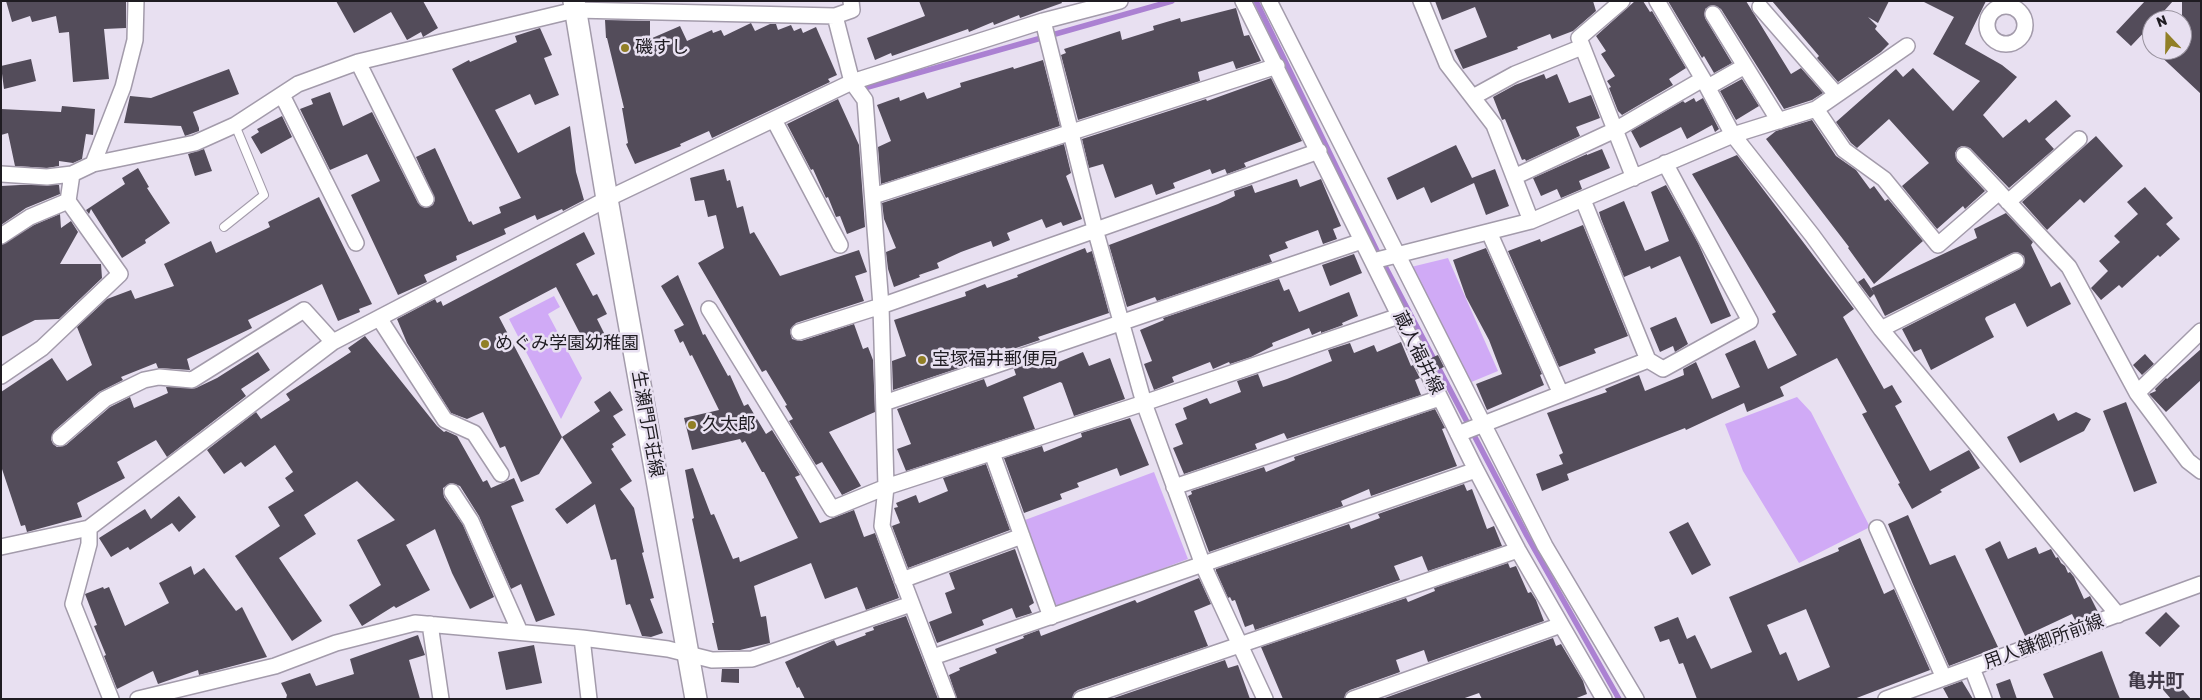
<!DOCTYPE html>
<html>
<head>
<meta charset="utf-8">
<style>
	body { margin:0 }
	#map { position:relative; width:2202px; height:700px; overflow:hidden; background:#e8e0f1; font-family:Rubik,sans-serif }
	canvas { display:block }
	.frame { position:absolute; inset:0; border:2px solid #1f1c22; pointer-events:none }
	.north { position:absolute; left:2142px; top:10px; width:50px; height:50px; box-sizing:border-box; background:#e8e0f1; border:1px solid #98929e; border-radius:50%; rotate:339deg; font-size:14px; font-weight:700; line-height:20px; text-align:center; color:#1f1c22 }
	.north::after { content:''; display:block; margin:auto; width:18px; height:22px; background:#917f26; clip-path:polygon(50% 0,100% 100%,50% 72%,0 100%) }
</style>
</head>
<body>
<div id="map">
<canvas width="2202" height="700"></canvas>
<div class="frame"></div>
<div class="north">N</div>
</div>
<script>
const ctx = document.querySelector('canvas').getContext('2d');
ctx.lineJoin = 'round';
function fill(path, color) { ctx.fillStyle = color; ctx.fill(path, 'evenodd'); }
const shape = rows => new Path2D(rows.map(r => 'M' + r).join(''));
function strokePath(path, color, width, dash) { ctx.strokeStyle = color; ctx.lineWidth = width; ctx.lineCap = dash ? 'butt' : 'round'; ctx.setLineDash(dash || []); ctx.stroke(path); }
function drawText(font, color, halo, rows, align = 'center') {
  ctx.font = font + ' Rubik,"Noto Sans JP",sans-serif'; ctx.lineWidth = 5; ctx.setLineDash([]); ctx.textBaseline = 'middle'; ctx.strokeStyle = halo; ctx.fillStyle = color; for (const [text, x, y, turn = 0] of rows) {
    ctx.save(); ctx.translate(x, y); ctx.rotate((+turn || 0) * Math.PI / 180); ctx.textAlign = isNaN(turn) ? turn : align; if (halo) ctx.strokeText(text, 0, 0); ctx.fillText(text, 0, 0); ctx.restore();
  }
}
fill(shape([
	[1448,258,1498,371,1469,383,1411,267],
	[554,296,560,307,548,314,582,378,561,419,509,319],
	[1797,397,1811,412,1870,527,1799,563,1743,471,1725,424],
	[1154,472,1188,559,1055,609,1025,520]
]), '#d0aaf6');
strokePath(shape([
	[1256,1,1378,253],
	[868,87,1172,1],
	[1386,268,1527,536,1619,699]
]), '#ab81d2', 5.5);
fill(shape([
	[6,1,126,1,126,28,104,29,109,79,73,82,69,32,59,33,56,16,32,22,30,16,12,22],
	[336,1,423,1,438,28,423,37,421,32,407,40,391,12,354,33],
	[919,1,1061,1,1062,3,1020,18,1019,15,994,25,993,22,969,32,968,29,892,56,891,53,875,60,867,38,925,16],
	[1435,1,1593,1,1596,11,1573,31,1552,39,1550,34,1517,47,1518,49,1463,69,1454,50,1487,37,1475,7,1442,20],
	[1635,1,1643,1,1650,12,1652,11,1686,68,1669,79,1673,85,1622,115,1618,111,1609,88,1611,87,1607,81,1615,76,1601,54,1606,51,1596,36],
	[1668,1,1746,1,1791,74,1801,68,1823,93,1812,100,1784,109,1721,9,1713,5,1705,9,1705,18,1732,63,1714,73,1704,56,1702,58],
	[1772,1,1889,1,1878,23,1868,17,1877,26,1875,29,1889,44,1881,52,1838,82,1817,58,1819,56],
	[1922,1,1986,1,1965,44,2002,65,2017,77,1983,115,2003,138,2026,119,2029,123,2056,100,2071,116,2045,139,2054,149,2009,188,1970,148,1962,146,1958,148,1955,153,1957,161,1985,191,1965,209,1963,206,1937,229,1902,186,1929,163,1889,119,1857,148,1851,143,1836,122,1896,69,1903,77,1913,68,1953,111,1980,81,1933,54,1954,17],
	[2145,1,2173,1,2156,20,2152,20,2152,24,2131,46,2116,32],
	[2182,1,2201,1,2201,94,2154,50,2182,50],
	[1236,8,1244,36,1249,35,1261,61,1236,69,1233,61,1198,72,1200,81,1078,120,1061,55,1066,53,1064,49,1120,31,1122,40,1154,30,1153,26,1180,18,1181,22],
	[605,20,650,21,650,39,680,26,687,41,712,30,713,33,721,30,724,36,751,23,755,31,770,24,776,24,778,30,791,25,794,31,801,28,803,33,816,27,837,75,828,79,830,82,712,138,709,131,680,144,681,146,635,164,626,144,628,143,622,108,624,108,607,38,606,38],
	[540,28,552,55,544,58,559,95,535,105,530,94,495,110,518,153,570,126,576,172,584,200,563,211,562,209,537,220,535,215,504,229,506,234,456,256,457,260,424,275,427,282,398,295,351,195,380,181,367,154,330,170,300,109,313,104,311,99,330,92,343,126,372,112,418,203,425,208,433,205,435,199,416,157,435,148,469,222,471,221,473,225,501,213,499,207,521,198,452,69,469,60,470,62,517,42,515,36],
	[31,59,36,81,4,89,1,66],
	[1043,60,1060,126,881,184,878,147,891,141,877,105,899,97,900,101,924,92,927,99,961,87,960,83,1013,67,1014,69],
	[229,69,239,94,193,112,199,128,199,131,185,136,181,126,124,123,130,96,151,98],
	[1544,74,1546,79,1557,74,1569,103,1591,95,1600,118,1576,127,1580,136,1526,161,1525,159,1522,160,1505,119,1502,120,1493,97,1515,85],
	[1271,78,1302,141,1244,163,1246,167,1227,174,1225,169,1212,174,1210,169,1173,183,1175,188,1156,195,1152,184,1115,198,1103,164,1089,168,1082,139,1206,99,1207,101],
	[1742,79,1759,106,1736,120,1720,91],
	[1694,98,1696,102,1703,98,1719,129,1715,132,1712,125,1687,139,1681,127,1640,148,1631,131,1683,101,1685,103],
	[838,99,859,145,865,227,847,234,840,216,836,217,828,197,826,198,813,169,811,170,787,124],
	[62,106,95,109,93,135,86,134,82,159,73,163,59,161,59,166,47,168,15,166,8,133,1,135,1,109,61,112],
	[282,116,292,137,261,154,251,137,259,132,257,129],
	[1812,120,1836,156,1856,170,1870,189,1874,186,1885,201,1888,199,1923,241,1874,284,1848,248,1849,247,1766,139,1776,131],
	[2096,136,2123,166,2084,203,2080,199,2047,230,2022,202],
	[1064,144,1071,173,1066,176,1082,219,1063,226,1061,222,1046,228,1042,219,1007,233,1010,240,993,247,991,241,961,252,937,263,939,268,919,275,920,277,894,287,888,269,886,252,896,248,884,219,882,203],
	[1456,145,1472,178,1495,169,1509,206,1486,215,1474,183,1431,203,1424,187,1397,200,1387,178],
	[204,149,212,171,195,176,188,154],
	[1602,149,1610,168,1579,181,1582,189,1561,198,1557,189,1541,196,1533,178,1587,154,1587,155],
	[1737,155,1854,309,1843,317,1884,389,1892,385,1902,402,1895,406,1930,471,1969,450,1980,468,1940,490,1942,492,1912,509,1898,484,1900,483,1862,414,1867,412,1837,358,1780,387,1784,396,1747,412,1744,403,1686,430,1685,428,1567,474,1569,480,1542,491,1536,474,1563,464,1559,455,1563,453,1547,413,1607,392,1605,389,1639,375,1645,391,1684,375,1683,369,1696,362,1712,399,1740,387,1725,354,1755,340,1768,369,1797,355,1772,314,1776,312,1692,174],
	[138,168,149,187,147,188,170,223,145,240,146,243,122,258,91,209,89,214,86,210,125,184,122,178],
	[724,169,727,181,730,180,737,208,743,206,750,234,754,232,780,276,859,250,867,272,855,276,864,301,796,323,790,330,792,339,801,341,854,324,863,349,868,347,873,360,875,412,829,432,861,486,842,495,822,462,816,465,789,421,793,419,785,406,787,405,766,370,762,372,698,263,724,248,716,215,708,217,704,200,695,201,690,178],
	[1297,179,1300,187,1321,179,1341,226,1333,229,1337,239,1323,244,1318,230,1285,242,1288,248,1269,255,1272,262,1157,301,1155,297,1127,307,1109,245,1218,204,1235,196,1234,191,1252,185,1255,193],
	[20,185,59,185,60,194,26,208,1,225,1,186],
	[1666,185,1698,243,1731,316,1711,324,1680,256,1651,269,1650,266,1624,277,1601,219,1599,212,1624,201,1645,251,1669,241,1651,192],
	[2145,187,2173,218,2166,224,2180,239,2160,257,2158,255,2122,288,2119,285,2101,300,2091,288,2108,271,2099,261,2120,242,2114,236,2138,214,2127,202],
	[319,197,372,304,359,309,360,312,338,321,322,284,248,320,252,328,187,359,190,370,158,368,156,363,121,377,123,380,99,392,54,431,51,439,53,444,57,447,66,445,110,407,130,397,134,408,168,393,166,387,196,388,217,378,258,352,270,370,241,389,246,396,167,457,156,440,117,462,125,478,77,503,82,517,27,532,25,525,21,526,1,466,1,392,52,358,67,381,92,365,77,327,107,299,131,290,135,299,174,286,164,264,211,241,216,253,270,227,268,222],
	[2006,213,2033,242,2031,245,2051,287,2060,282,2071,304,2027,327,2015,303,1986,317,1985,319,1994,337,1931,370,1921,349,1914,352,1902,329,2020,269,2025,262,2024,256,2017,252,2012,253,1885,316,1874,294,1870,298,1858,282,1864,278,1874,293,1871,288,1977,238,1974,229],
	[60,214,61,228,71,221,78,232,60,264,101,264,102,278,59,319,35,320,1,337,1,245,34,225],
	[1583,225,1628,336,1594,349,1596,353,1559,367,1508,251,1540,239,1541,242],
	[584,232,595,254,576,264,593,296,597,294,607,314,597,319,607,339,588,349,556,287,499,317,562,437,600,411,594,402,610,391,623,410,613,416,626,435,612,444,614,447,611,449,632,481,620,489,634,508,644,552,642,553,654,598,650,599,663,633,651,637,642,636,630,604,626,605,616,559,611,560,595,504,567,524,555,509,592,483,562,437,539,474,521,482,505,446,500,448,483,412,467,419,451,413,407,343,397,319,435,299,437,303,441,301,443,306],
	[1085,248,1087,253,1092,251,1109,313,1038,337,1040,340,1007,351,1005,347,975,358,977,362,893,390,892,361,906,356,894,320,966,296,965,292,985,284,987,288,1018,277,1017,275],
	[1486,248,1542,374,1540,375,1544,385,1487,410,1476,384,1502,374,1489,340,1466,297,1453,260],
	[1354,254,1362,273,1330,286,1322,265],
	[678,275,703,335,705,334,728,376,730,375,744,406,748,404,766,434,772,430,800,475,795,477,820,523,854,510,864,537,875,533,899,598,866,610,857,587,825,599,811,563,754,586,761,617,766,616,770,643,740,650,718,650,712,623,714,623,692,519,694,518,685,470,693,468,711,515,714,514,733,559,739,557,740,562,798,538,764,472,762,472,745,441,742,443,740,439,692,450,684,418,719,410,692,355,690,356,683,341,680,343,674,330,684,325,661,286],
	[1279,279,1284,291,1289,289,1299,312,1349,292,1358,316,1342,323,1343,325,1321,333,1321,331,1312,335,1309,328,1272,343,1273,346,1251,357,1230,364,1229,362,1213,369,1210,362,1172,377,1174,382,1154,390,1144,364,1152,361,1140,330,1164,320,1163,318],
	[1676,317,1688,344,1675,352,1673,346,1660,352,1650,328],
	[365,336,437,426,444,432,446,431,457,436,483,482,487,480,491,488,514,478,524,501,511,506,555,615,536,622,521,584,511,589,479,516,460,486,451,483,443,488,444,497,463,525,494,597,470,609,452,573,435,529,406,545,430,590,396,608,394,606,362,626,349,605,381,585,357,540,395,520,357,481,304,515,316,534,279,558,322,621,292,641,235,556,280,526,268,507,294,491,285,478,293,472,275,445,245,467,241,462,224,474,207,450,256,412,261,419,290,400,286,394,351,352,348,348],
	[1401,342,1411,366,1413,365,1420,378,1415,380,1421,395,1287,439,1284,433,1255,444,1257,449,1184,474,1173,448,1183,444,1175,424,1187,419,1183,408,1207,398,1210,404,1241,392,1237,381,1258,374,1263,387,1287,379,1332,361,1328,350,1350,343,1354,353,1374,345,1377,352],
	[2201,349,2201,380,2166,412,2149,394,2156,391,2155,389,2166,378,2167,379],
	[1083,352,1089,366,1110,358,1125,399,1074,416,1062,383,1060,382,1023,397,1035,429,906,471,897,449,911,444,897,409,984,379,987,387,1016,375,1014,369,1046,358,1049,366],
	[2145,354,2154,364,2142,375,2133,365],
	[1438,355,1444,367,1437,370,1431,358],
	[2126,402,2157,483,2134,492,2103,411],
	[1435,409,1445,428,1442,429,1457,466,1371,496,1369,489,1341,501,1343,506,1209,552,1188,496,1192,494,1191,491,1264,467,1266,472,1295,460,1294,457],
	[2076,412,2091,419,2084,431,2020,463,2007,437,2054,413,2058,421],
	[1130,418,1149,465,1120,476,1117,468,1077,483,1079,487,1060,494,1062,499,1024,513,1004,458,1042,446,1044,452,1082,437,1081,433],
	[986,464,1010,530,908,568,892,526,900,523,894,508,898,507,896,503,916,495,919,503,948,491,943,478],
	[1464,484,1467,491,1472,489,1487,529,1494,526,1502,546,1428,571,1422,556,1394,566,1400,580,1255,630,1253,624,1245,627,1235,600,1232,601,1230,597,1228,598,1216,571,1216,569,1349,524,1351,529,1380,518,1378,514],
	[179,496,196,517,179,532,172,523,130,550,128,547,111,557,99,538,145,509,151,519],
	[1908,515,1930,565,1955,555,1998,647,1949,666,1912,582,1888,524],
	[1688,522,1711,565,1692,575,1669,532],
	[1860,538,1884,594,1894,589,1930,670,1854,699,1697,699,1683,663,1679,664,1669,639,1660,642,1654,627,1678,617,1687,639,1695,635,1711,669,1752,652,1729,597,1839,551,1838,548],
	[1806,609,1830,667,1798,681,1786,652,1780,655,1767,625],
	[2000,541,2008,559,2036,547,2039,554,2051,549,2056,558,2058,557,2061,563,2065,566,2068,573,2070,572,2074,577,2084,599,2090,596,2098,612,2075,620,2072,614,2025,636,1985,549],
	[1015,549,1034,603,1029,606,1032,613,1016,618,1012,608,982,620,984,625,937,643,929,622,952,613,945,593,955,589,949,573],
	[1508,563,1510,568,1516,566,1528,593,1531,592,1536,600,1544,621,1428,662,1424,650,1396,660,1400,672,1350,690,1346,693,1344,699,1283,699,1261,647,1406,598,1408,602,1435,591,1434,588],
	[191,566,194,575,204,568,236,611,242,607,267,657,199,675,198,670,158,684,153,671,117,689,104,656,106,655,94,626,97,625,85,594,103,587,104,589,109,587,125,626,169,603,159,583],
	[1199,578,1211,604,1194,611,1208,646,1078,690,1074,693,1072,699,957,699,949,675,960,670,959,668,997,653,995,649,1024,638,1023,636,1039,630,1041,636,1135,600,1137,603],
	[2166,612,2180,626,2160,647,2145,633],
	[906,616,938,699,805,699,799,687,797,688,785,662,834,640,837,646,866,635,865,633,874,630,873,627],
	[418,635,425,655,409,660,420,699,286,699,287,695,281,683,310,673,316,686,354,674,350,659],
	[1553,638,1556,646,1561,644,1583,681,1587,694,1574,699,1482,699,1479,693,1462,699,1382,699],
	[534,645,542,683,506,690,498,652],
	[2102,651,2120,699,2054,699,2043,674],
	[1225,660,1228,668,1238,665,1250,699,1111,699],
	[722,669,739,669,739,683,721,682],
	[2170,675,2191,699,2171,699,2159,685],
	[2010,679,2017,699,2001,699,1996,684],
	[1962,681,1973,699,1949,699,1943,688]
]), '#534c5a');
const lane = shape([
	[224,227,264,195,235,125]
]);
const street = shape([
	[1243,1,1476,470,1518,550,1604,699],
	[1269,1,1545,546,1636,699],
	[1421,1,1447,64,1494,125,1531,221],
	[1622,1,1579,38,1634,178],
	[1657,1,1703,79,1733,135,1812,235,1881,329,2118,615],
	'1987 25a19 19 0 1 1 38 0a19 19 0 1 1-38 0Z',
	[1760,7,1836,94],
	[1713,14,1779,121],
	[835,16,852,10,851,1],
	[1043,21,1095,229,1144,403,1203,565,1265,699],
	[358,62,426,199],
	[1708,87,1745,66],
	[282,95,356,243],
	[1473,97,1515,74,1582,47],
	[1816,109,1907,46],
	[774,120,840,245],
	[1964,155,1999,192],
	[93,164,123,87,135,40,136,1],
	[1,174,47,177,72,174,93,164,195,143,235,125,298,84,358,62,575,10,835,16,852,82,865,100,881,306,886,487,882,526,948,699],
	[1514,177,1615,130,1703,79],
	[873,196,1277,66],
	[1583,200,1648,360],
	[2008,202,2079,139],
	[1489,232,1561,394],
	[1,236,30,217,68,201],
	[1373,261,1531,221,1733,135,1816,109,1844,150,1884,179,1938,245,1999,192,2069,267,2137,393,2188,461,2201,471],
	[709,309,832,509,886,487,1144,403,1399,316],
	[379,318,445,420,474,433,501,474],
	[1881,329,2016,261],
	[799,332,881,306,1319,151],
	[1,376,42,348,120,274,68,201,72,174],
	[2137,393,2201,331],
	[884,403,1362,241],
	[1458,434,1648,360,1663,369,1750,321,1665,163],
	[60,438,105,399,144,380,159,377,192,380,304,310,333,342],
	[992,453,1051,617],
	[1174,487,1440,398],
	[452,492,471,521,520,632],
	[89,528,89,544,73,604,111,699],
	[1877,528,1944,678],
	[1,547,89,528,333,342,607,199,852,82,1043,21,1120,1],
	[902,580,1022,536],
	[430,624,441,699],
	[582,638,589,699],
	[933,657,1476,470],
	[1972,668,1984,699],
	[138,699,275,666,336,643,415,623,582,638,668,649,712,660,752,659,911,604],
	[1081,699,1518,550],
	[1353,699,1561,625],
	[1886,699,2201,584]
]);
const secondary = shape([
	[574,1,607,199,696,699]
]);
strokePath(lane, '#a39bab', 10);
strokePath(street, '#a39bab', 18);
strokePath(secondary, '#a39bab', 24);
strokePath(lane, '#fff', 8);
strokePath(street, '#fff', 15);
strokePath(secondary, '#fff', 21);
for (const [x, y, r, color] of [
	[625,48,5,"#917f26"],
	[485,344,5,"#917f26"],
	[922,360,5,"#917f26"],
	[692,425,5,"#917f26"]
]) { const dot = new Path2D(); dot.arc(x, y, r, 0, 2 * Math.PI); ctx.fillStyle = color; ctx.fill(dot); strokePath(dot, '#e8e0f1', 2); }
drawText('18px', '#1f1c22', '#e8e0f1', [
	["磯すし",635,48],
	["めぐみ学園幼稚園",495,344],
	["宝塚福井郵便局",932,360],
	["久太郎",702,425]
], 'left');
drawText('18px', '#1f1c22', '#e8e0f1', [
	["蔵人福井線",1418,353,64],
	["生瀬門戸荘線",647,424,80],
	["用人鎌御所前線",2044,642,-20]
]);
drawText('bold 19px', '#403947', '#e8e0f1', [
	["亀井町",2156,682]
]);
</script>
</body>
</html>
